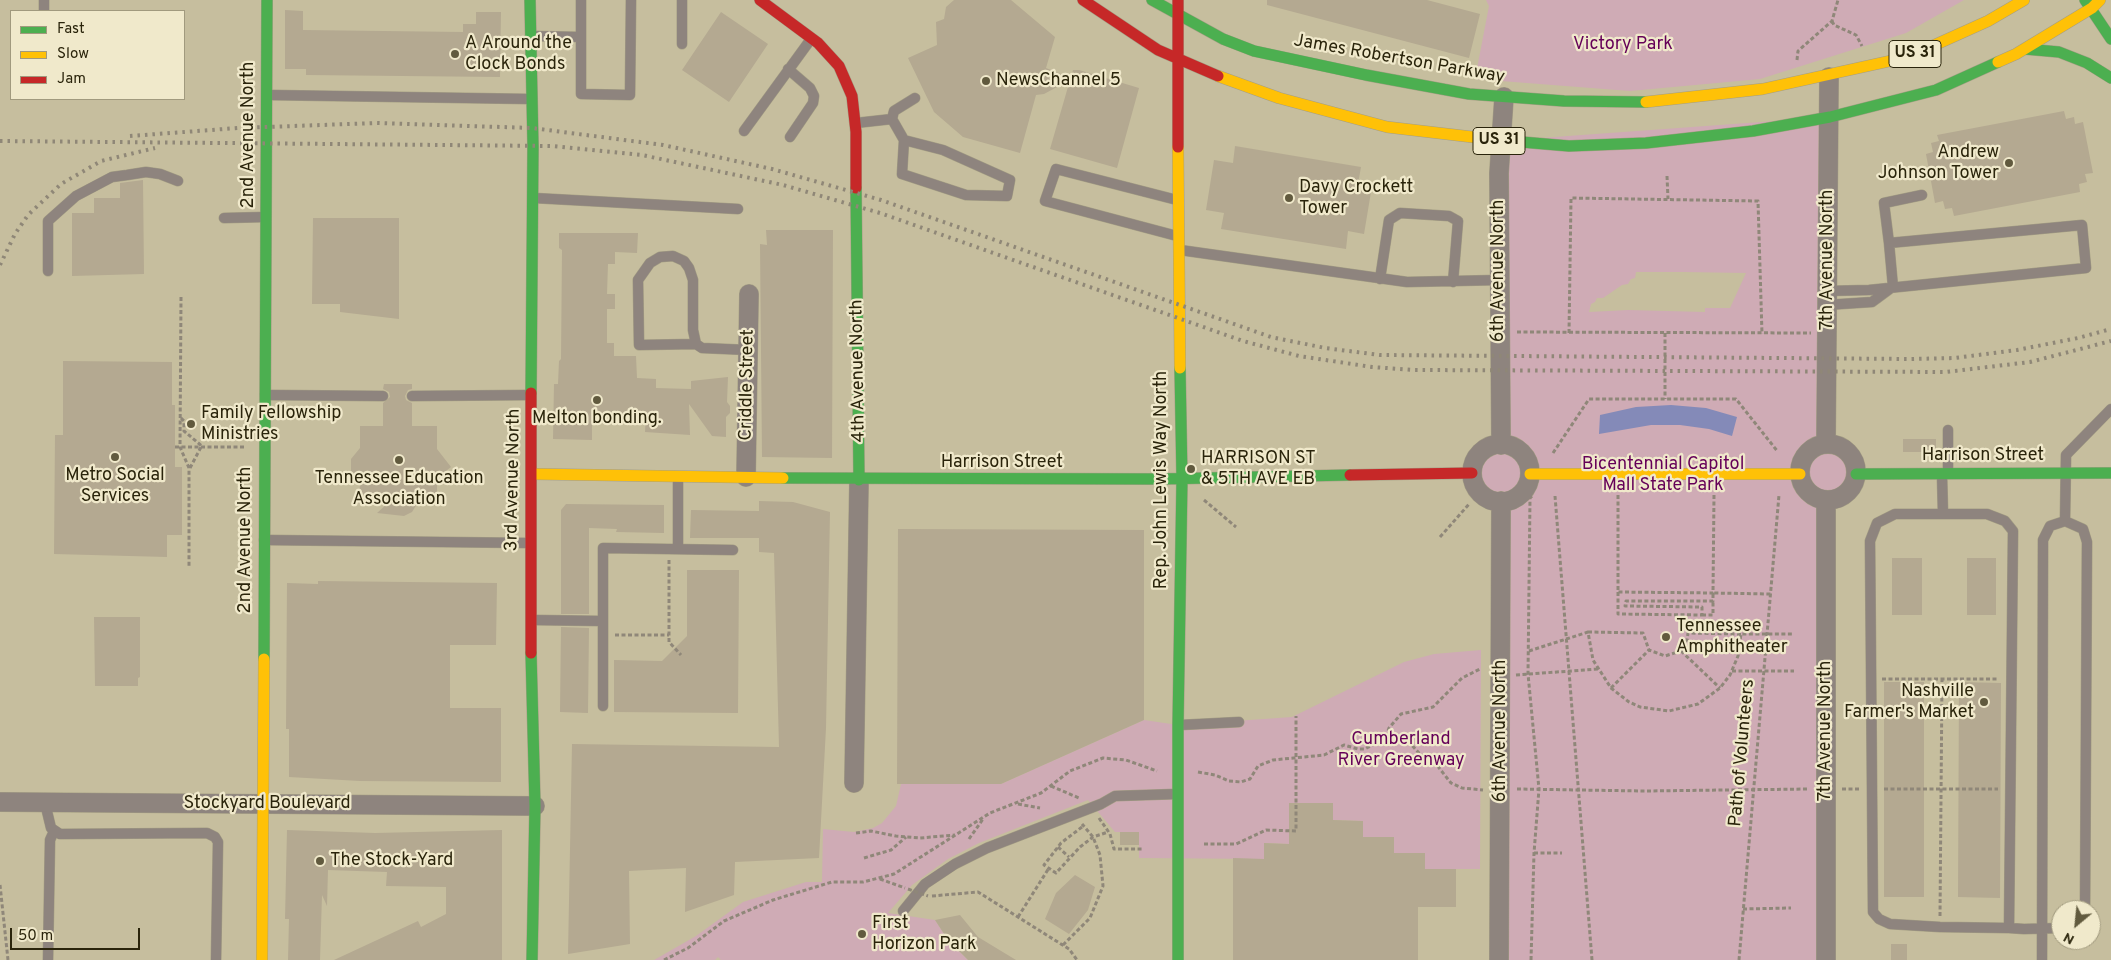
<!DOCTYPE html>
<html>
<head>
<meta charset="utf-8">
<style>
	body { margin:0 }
	#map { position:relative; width:2111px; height:960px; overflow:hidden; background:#c6be9e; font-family:Overpass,sans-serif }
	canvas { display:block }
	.legend { position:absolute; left:10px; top:10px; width:175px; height:90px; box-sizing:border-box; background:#f0e9cb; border:1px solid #a19a7e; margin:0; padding:6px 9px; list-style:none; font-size:15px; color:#2a240b }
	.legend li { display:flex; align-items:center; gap:10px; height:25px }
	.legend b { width:25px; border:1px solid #a19a7e }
	.north { position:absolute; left:2051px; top:900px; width:50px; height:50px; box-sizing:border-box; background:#f0e9cb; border:1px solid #a19a7e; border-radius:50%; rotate:208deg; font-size:14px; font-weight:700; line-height:20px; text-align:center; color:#2a240b }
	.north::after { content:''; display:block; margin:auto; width:18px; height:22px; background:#615a3e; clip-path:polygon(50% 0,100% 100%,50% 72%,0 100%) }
	.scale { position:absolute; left:10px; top:928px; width:130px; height:22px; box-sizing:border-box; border:2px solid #2a240b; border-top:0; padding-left:6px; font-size:15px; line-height:18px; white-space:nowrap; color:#2a240b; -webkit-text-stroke:4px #f0e9cb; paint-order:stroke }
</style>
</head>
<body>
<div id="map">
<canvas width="2111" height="960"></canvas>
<ul class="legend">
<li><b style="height:6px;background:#4caf50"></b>Fast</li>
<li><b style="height:6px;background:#ffc107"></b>Slow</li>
<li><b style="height:6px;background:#c62828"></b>Jam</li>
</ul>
<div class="north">N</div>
<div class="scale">50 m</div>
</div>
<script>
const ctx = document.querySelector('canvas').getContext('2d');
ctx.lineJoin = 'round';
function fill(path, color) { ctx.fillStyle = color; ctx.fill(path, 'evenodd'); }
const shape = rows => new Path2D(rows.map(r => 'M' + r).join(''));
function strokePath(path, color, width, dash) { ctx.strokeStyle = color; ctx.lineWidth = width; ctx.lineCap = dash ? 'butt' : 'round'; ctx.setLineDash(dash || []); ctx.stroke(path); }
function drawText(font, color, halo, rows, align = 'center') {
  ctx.font = font + ' Overpass,sans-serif'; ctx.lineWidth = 4.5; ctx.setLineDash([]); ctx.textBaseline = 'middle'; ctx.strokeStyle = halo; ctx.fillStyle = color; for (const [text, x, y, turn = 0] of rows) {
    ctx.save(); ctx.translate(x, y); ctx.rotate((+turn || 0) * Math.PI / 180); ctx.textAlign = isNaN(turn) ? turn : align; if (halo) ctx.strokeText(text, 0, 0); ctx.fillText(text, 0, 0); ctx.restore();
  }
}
fill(shape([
	[1486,0,1964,0,1906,33,1760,79,1630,91,1475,79,1489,6],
	[1830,117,1831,443,1844,449,1855,465,1854,483,1851,488,1843,496,1835,500,1826,960,1499,960,1492,500,1481,494,1473,483,1475,460,1483,450,1496,446,1499,141],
	[1636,272,1683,272,1746,273,1730,308,1705,308,1705,312,1628,310,1589,312,1591,304,1595,302,1597,298,1603,298,1622,285,1628,284,1631,279,1635,278],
	[1481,650,1480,869,1425,869,1425,853,1394,853,1394,837,1363,837,1363,821,1333,820,1333,803,1290,803,1289,844,1265,843,1264,859,1139,858,1139,832,1115,832,1088,800,979,843,948,859,912,885,888,913,935,920,948,940,968,960,721,960,718,957,715,960,654,960,696,936,743,902,806,882,822,882,823,829,854,832,873,828,882,823,896,806,901,784,1001,784,1144,720,1178,725,1292,717,1404,662,1434,654]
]), '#cfabb5');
fill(shape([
	[1671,405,1706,408,1737,417,1732,436,1709,429,1680,425,1651,425,1599,434,1600,415,1636,407]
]), '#848ab8');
fill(shape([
	[954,0,1011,0,1055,37,1046,68,1071,78,1073,70,1079,70,1139,88,1117,168,1050,149,1070,80,1044,94,1036,95,1020,153,963,137,934,112,908,58,937,45,936,22,944,19,946,7],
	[1267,0,1427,0,1480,14,1469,58,1267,5],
	[285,10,303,11,303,30,463,32,463,24,476,24,476,12,501,12,500,77,306,75,306,69,285,69],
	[721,12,768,44,729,102,682,70],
	[2064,111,2066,119,2074,117,2075,124,2083,122,2093,173,2085,174,2087,182,2079,184,2080,192,1954,216,1952,208,1945,209,1943,201,1935,203,1926,154,1933,152,1931,143,1939,141,1937,135],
	[1235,146,1361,167,1358,184,1372,186,1364,234,1348,231,1346,249,1221,229,1224,213,1206,210,1214,160,1233,163],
	[143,180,144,274,72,276,72,213,94,213,94,198,120,198,120,183],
	[313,218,399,218,399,319,340,312,340,304,312,304],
	[766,230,833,230,832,458,762,457,760,244,767,245],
	[559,233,638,233,637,253,615,252,615,264,608,264,607,294,615,294,615,309,607,309,607,343,614,343,614,356,636,356,637,378,656,379,656,388,691,389,691,381,728,377,727,402,730,406,730,413,726,417,726,437,712,436,689,404,690,435,645,432,646,415,592,414,592,440,553,439,554,384,558,384,559,361,561,359,562,250,559,248],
	[63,361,172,362,172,405,175,405,175,467,182,467,182,535,167,535,167,557,54,554,55,435,63,435],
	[384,384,412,384,412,389,408,390,405,396,406,400,412,403,412,426,437,426,437,449,451,467,437,478,437,504,417,504,412,512,404,516,377,513,387,504,359,504,360,482,351,471,351,459,360,448,360,426,383,426,383,403,390,397,389,392,383,389],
	[1903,439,1936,439,1936,452,1903,452],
	[759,501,793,502,830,512,826,728,819,858,735,862,734,895,685,912,686,868,629,871,630,944,568,954,572,744,779,747,774,553,759,552,759,538,690,538,691,510,759,511],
	[566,504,664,505,664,533,616,532,617,529,589,528,589,614,561,614,561,510],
	[898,529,1144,530,1144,720,1001,784,897,784],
	[1892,558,1922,558,1922,615,1892,615],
	[1967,558,1996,558,1996,615,1967,615],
	[687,570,739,570,738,713,614,712,614,660,662,661,687,636],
	[318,581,497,583,496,645,450,645,450,708,501,708,501,782,360,781,289,777,289,729,286,729,287,583,318,584],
	[94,617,140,617,140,677,138,678,138,686,95,686],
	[561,627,589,628,588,713,560,712],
	[1884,682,1924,682,1924,897,1884,897],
	[1959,682,2001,683,2000,898,1958,897],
	[1289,803,1333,803,1333,820,1363,821,1363,837,1394,837,1394,853,1425,853,1425,869,1456,869,1456,907,1418,907,1418,960,1233,960,1233,858,1264,859,1264,843,1289,844],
	[287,830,375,833,502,830,502,960,334,960,418,921,421,927,446,914,446,887,386,886,387,872,328,870,327,906,322,895,320,960,288,960,289,919,285,919],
	[1120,832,1139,832,1139,845,1120,845],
	[1075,875,1095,887,1088,910,1069,934,1045,919,1056,893],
	[960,915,978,937,1016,960,968,960,948,940,935,920],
	[1891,944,1907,944,1907,960,1891,960]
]), '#b4a991');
const lane = shape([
	[581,0,581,94,630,95,631,0],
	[44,11,44,0],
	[532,36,581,37],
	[682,44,682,0],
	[788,69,810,88,814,96,813,103,790,137],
	[268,95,531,99],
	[892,119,894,111,915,98],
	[856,123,892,119,904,140,902,174,966,195,1007,196,1010,180,943,150,904,140],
	[744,131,811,39],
	[534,198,738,209],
	[224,218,266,217],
	[1177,236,1045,201,1056,169,1177,200],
	[1889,243,1884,203,1922,195],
	[1180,250,1407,282,1499,280],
	[48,271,48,221,76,196,112,177,127,175,146,172,160,174,178,181],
	[1380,279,1389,220,1400,213,1449,216,1458,221,1453,282],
	[1826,291,1869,290,2086,268,2082,225,1889,243,1893,287],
	[1826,305,1872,302,1891,288],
	[696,344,639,345,638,280,650,263,660,257,673,256,684,261,689,268,693,280,693,330,696,344,702,348,748,350],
	[265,395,383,396],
	[412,396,531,395],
	[1948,472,1948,430],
	[1942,475,1943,514],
	[2065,521,2066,455,2111,409],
	[264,540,530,543],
	[678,549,678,479],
	[532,620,603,621],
	[603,706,603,548,733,550],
	[1180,725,1239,722],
	[45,803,51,828,60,834,207,833,215,837,218,842,216,960],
	[903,911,925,884,955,864,987,848,1101,804,1115,796,1177,794],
	[2009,928,2013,531,2005,521,1987,514,1895,514,1877,523,1870,541,1873,912,1879,919,1890,924,1940,927,2009,928,2024,929,2061,928],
	[48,960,50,840,54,831],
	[2042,960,2043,540,2050,526,2065,521,2083,529,2087,542,2085,910]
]);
const street = shape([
	[1826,443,1829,77],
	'1800 472a28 28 0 1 1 56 0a28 28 0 1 1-56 0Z',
	'1472 473a29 29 0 1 1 58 0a29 29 0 1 1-58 0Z',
	[1501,445,1499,173,1504,97],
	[746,477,749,294],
	[1826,501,1826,960],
	[854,783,859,480],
	[0,802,535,806],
	[1499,960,1501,501]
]);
const fast = shape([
	[530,0,533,146,531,393],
	[1152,0,1223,39,1254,51,1366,75,1469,94,1564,101,1646,102],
	[2085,0,2111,39],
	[2025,49,2059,52,2087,63,2111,78],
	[1498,140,1569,146,1646,143,1753,131,1830,117,1936,90,1998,62],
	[856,188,859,480],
	[1856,474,2111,473],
	[783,478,1160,479,1350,475],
	[531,653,535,806,532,960],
	[264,659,267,0],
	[1178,960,1178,725,1182,479,1180,368]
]);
const slow = shape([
	[1998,62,2016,54,2092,8,2100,0],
	[1218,76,1279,98,1387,127,1498,140],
	[1646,102,1763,89,1908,57,1988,21,2024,0],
	[1178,147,1180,368],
	[532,474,783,478],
	[1530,474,1800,474],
	[262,960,264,659]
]);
const jam = shape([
	[760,0,818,43,839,66,852,96,856,132,856,188],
	[1083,0,1158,50,1218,76],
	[1178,0,1178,147],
	[1350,475,1472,473],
	[531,653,531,393]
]);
strokePath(lane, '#a49e84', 11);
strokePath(street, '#a49e84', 20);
strokePath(fast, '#a49e84', 12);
strokePath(slow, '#a49e84', 12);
strokePath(jam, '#a49e84', 12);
strokePath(shape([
	[1832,21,1834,25,1856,35,1862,46],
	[1797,60,1798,51,1832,21,1838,0],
	[1667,176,1668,199],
	[181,297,180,447,189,468,189,566],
	[1517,332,1811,333],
	[1569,333,1571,198,1758,201,1762,334],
	[1665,333,1665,399],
	[181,418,184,421,184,431,203,447],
	[175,447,244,447],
	[1553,453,1589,399,1736,399,1778,452],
	[190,468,201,447],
	[1618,495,1618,592,1713,593,1714,495],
	[1555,496,1592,960],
	[1204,500,1236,527],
	[1440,537,1470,503],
	[669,560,669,642,681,655],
	[1618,592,1618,614,1702,615,1702,607,1625,606,1626,601,1713,601,1713,593,1771,594],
	[1702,615,1713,615,1713,601],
	[1588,632,1643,633,1649,650,1665,656,1681,651,1687,640,1688,633,1741,634],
	[615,635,669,635],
	[1529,651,1588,632,1593,660,1611,688,1629,702,1640,707,1669,711,1698,704,1720,688,1730,675,1738,656,1741,634,1794,634],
	[1681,651,1720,688],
	[1732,671,1794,671],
	[1516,675,1598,669],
	[1882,679,1999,679],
	[1611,688,1649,650],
	[1386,737,1389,728,1401,714,1433,707,1462,678,1480,669],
	[1198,772,1215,775,1229,781,1241,782,1250,779,1258,766,1273,760,1324,755,1344,745,1358,749,1365,749,1386,737,1394,736,1409,742,1419,753,1436,764,1451,783,1462,788,1483,790],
	[1051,786,1079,798],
	[1517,789,1644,791,1808,789],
	[1842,789,1861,789],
	[1884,789,1998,789],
	[1018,804,1040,808],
	[1099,818,1110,834,1114,849,1142,849],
	[1082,827,1061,843,1044,865,1056,873,1080,847,1093,837,1108,832],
	[856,833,871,831,896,836,920,838,955,835],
	[969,839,983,819],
	[1204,844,1236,844,1266,830,1296,831,1296,716],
	[1058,847,1069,857],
	[1534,853,1562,853],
	[864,858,891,850,906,837],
	[880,879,905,888],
	[0,885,8,960],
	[932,896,978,892,1069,949,1077,960],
	[1743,909,1791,908],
	[1940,916,1942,679],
	[1018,917,1049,868],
	[1063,945,1090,918,1103,886,1100,855,1093,837,1082,824],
	[664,960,688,948,724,921,773,900,832,882,863,882,894,874,990,813,1041,793,1070,771,1103,758,1126,760,1157,771],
	[1531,960,1534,853,1539,789,1528,674,1530,498,1533,495],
	[1739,960,1779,495]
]), '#8f8779', 3, [4, 2.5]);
strokePath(lane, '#8e847e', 10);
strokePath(street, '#8e847e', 19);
strokePath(fast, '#4caf50', 11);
strokePath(slow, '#ffc107', 11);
strokePath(jam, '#c62828', 11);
strokePath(shape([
	[130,136,238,128,377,123,532,128,663,145,772,169,881,200,1271,337,1325,348,1380,355,1911,359,1955,358,2017,350,2078,338,2111,329],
	[0,141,553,146,642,155,783,185,880,213,1243,341,1299,356,1372,367,1414,370,1946,372,2030,362,2111,341],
	[0,265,15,234,28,215,61,184,101,161,155,148]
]), '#8f8777', 4, [2.5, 5]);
strokePath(shape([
	[908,889,928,896]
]), '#8f8779', 3, [4, 2.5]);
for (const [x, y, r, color] of [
	[455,54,5,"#615a3e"],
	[986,81,5,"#615a3e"],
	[2009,163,5,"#615a3e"],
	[1289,198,5,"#615a3e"],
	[597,400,5,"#615a3e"],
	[191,424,5,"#615a3e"],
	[115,457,5,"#615a3e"],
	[399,460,5,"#615a3e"],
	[1191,469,5,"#615a3e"],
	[1666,637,5,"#615a3e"],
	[1984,702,5,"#615a3e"],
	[320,861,5,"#615a3e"],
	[862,934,5,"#615a3e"]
]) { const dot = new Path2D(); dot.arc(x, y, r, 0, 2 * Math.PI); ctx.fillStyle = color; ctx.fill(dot); strokePath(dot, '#f0e9cb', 2); }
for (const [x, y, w] of [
	[1915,54,52],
	[1499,141,52]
]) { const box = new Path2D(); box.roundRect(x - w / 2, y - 13.5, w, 27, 4); ctx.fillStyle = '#f0e9cb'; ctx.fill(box); strokePath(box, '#2a240b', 1); }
drawText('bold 16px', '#2a240b', null, [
	["US 31",1915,54],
	["US 31",1499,141]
]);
drawText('18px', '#2a240b', '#f0e9cb', [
	["A Around the",465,44],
	["Clock Bonds",465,65],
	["NewsChannel 5",996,81],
	["Andrew",1999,153,"right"],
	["Johnson Tower",1999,174,"right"],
	["Davy Crockett",1299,188],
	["Tower",1299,209],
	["Family Fellowship",201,414],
	["Ministries",201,435],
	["Melton bonding.",597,419,"center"],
	["HARRISON ST",1201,459],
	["& 5TH AVE EB",1201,480],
	["Metro Social",115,476,"center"],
	["Services",115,497,"center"],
	["Tennessee Education",399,479,"center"],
	["Association",399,500,"center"],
	["Tennessee",1676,627],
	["Amphitheater",1676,648],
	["Nashville",1974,692,"right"],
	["Farmer's Market",1974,713,"right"],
	["The Stock-Yard",330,861],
	["First",872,924],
	["Horizon Park",872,945]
], 'left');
drawText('18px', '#650058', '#f0e9cb', [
	["Victory Park",1623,45],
	["Bicentennial Capitol",1663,465],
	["Mall State Park",1663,486],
	["Cumberland",1401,740],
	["River Greenway",1401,761]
]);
drawText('18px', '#2a240b', '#f0e9cb', [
	["James Robertson Parkway",1399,60,10],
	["2nd Avenue North",249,135,-90],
	["7th Avenue North",1828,260,-90],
	["6th Avenue North",1499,271,-90],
	["4th Avenue North",859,371,-91],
	["Criddle Street",748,385,-89],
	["Harrison Street",1983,456],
	["Harrison Street",1002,463],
	["3rd Avenue North",514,480,-89],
	["Rep. John Lewis Way North",1162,480,-90],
	["2nd Avenue North",246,540,-90],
	["6th Avenue North",1501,731,-90],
	["7th Avenue North",1826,731,-90],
	["Path of Volunteers",1743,753,-85],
	["Stockyard Boulevard",267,804]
]);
</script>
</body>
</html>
